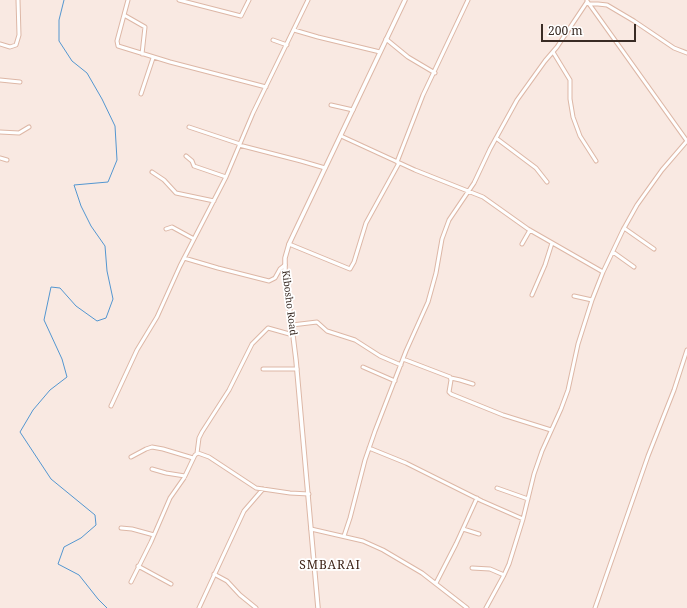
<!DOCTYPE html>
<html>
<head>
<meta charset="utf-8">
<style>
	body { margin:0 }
	#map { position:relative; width:687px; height:608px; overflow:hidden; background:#f9e9e2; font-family:"Noto Serif",serif }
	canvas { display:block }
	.scale { position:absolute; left:541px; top:24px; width:95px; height:18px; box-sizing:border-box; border:2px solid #392b24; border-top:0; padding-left:5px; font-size:12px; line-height:14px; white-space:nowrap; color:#392b24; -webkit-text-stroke:3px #fff; paint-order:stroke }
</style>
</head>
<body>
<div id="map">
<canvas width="687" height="608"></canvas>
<div class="scale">200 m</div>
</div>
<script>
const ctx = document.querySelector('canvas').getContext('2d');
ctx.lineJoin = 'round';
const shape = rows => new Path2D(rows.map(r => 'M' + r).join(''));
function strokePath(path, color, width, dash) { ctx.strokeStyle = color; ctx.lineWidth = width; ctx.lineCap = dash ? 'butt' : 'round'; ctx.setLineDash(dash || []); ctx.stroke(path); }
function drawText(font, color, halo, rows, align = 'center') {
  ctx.font = font + ' "Noto Serif",serif'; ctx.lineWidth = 3.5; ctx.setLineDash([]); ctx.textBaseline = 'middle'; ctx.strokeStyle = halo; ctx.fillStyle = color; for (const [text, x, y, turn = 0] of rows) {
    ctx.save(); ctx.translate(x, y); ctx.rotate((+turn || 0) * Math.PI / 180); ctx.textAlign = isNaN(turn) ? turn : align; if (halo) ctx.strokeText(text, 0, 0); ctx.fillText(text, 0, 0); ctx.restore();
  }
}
strokePath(shape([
	[64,0,59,20,59,41,72,61,87,73,102,99,115,126,117,160,108,182,74,185,81,206,91,226,105,246,107,271,113,299,106,318,97,321,76,306,60,288,51,287,44,320,62,359,67,377,50,390,33,410,20,432,51,479,95,515,96,525,81,538,64,547,58,564,79,575,98,599,107,608]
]), '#5396d0', 1);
const minor = shape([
	[128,0,117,41,118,46,170,62,266,87],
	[179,0,241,16,249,0],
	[587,1,687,141],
	[589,4,598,4,607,5,634,21,674,48,687,53],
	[124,15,145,27,142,54],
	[294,30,318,37,380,52],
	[386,39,408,57,435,73],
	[273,40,287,45],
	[0,44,10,47,16,45,19,35,18,0],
	[553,52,570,80,570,99,573,117,580,136,596,161],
	[0,80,20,82],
	[141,94,153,58],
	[331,105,353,110],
	[189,127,240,144],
	[0,132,19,133,29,127],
	[341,136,415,170,483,197,528,229,603,272],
	[496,138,536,168,547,182],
	[239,145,301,161,325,168],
	[186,156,192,161,194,166,226,177],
	[0,158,7,160],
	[397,162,423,95,468,0],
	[152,172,164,180,176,193,214,201],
	[624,228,654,249],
	[166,229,172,227,194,239],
	[289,244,350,269,354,262,366,223,399,163],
	[522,244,530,230],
	[613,252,634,267],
	[184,258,218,268,269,281,275,278,280,269,285,265],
	[532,295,545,265,552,243],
	[574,296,592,300],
	[292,325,317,322,327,331,355,340,380,356,401,365],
	[403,359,450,377,451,380,449,392,451,394,503,415,551,430],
	[363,367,395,381],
	[263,369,297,369],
	[451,378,460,380,473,384],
	[111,406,137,350,157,317,180,266,226,177,253,113,308,0],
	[369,448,406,463,482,501,523,519],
	[197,453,199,438,202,432,229,390,252,344,268,328,293,335],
	[131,457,146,449,152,447,163,449,193,458],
	[152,469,166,473,185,476],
	[497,488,528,499],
	[121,528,132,529,154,535],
	[311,529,363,541,383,550,422,573,467,608],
	[463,529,479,534],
	[344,536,350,518,365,460,375,431,406,351,428,302,436,273,442,239,449,220,474,183,490,149,517,100,545,61,557,47,587,2],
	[138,566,171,584],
	[472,568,490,569,504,575],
	[214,574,227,581,240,595,256,608],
	[131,582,151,542,170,498,184,478,195,455,198,453,209,457,256,488,290,493,309,494],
	[436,583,456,544,477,498],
	[199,608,244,511,263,489],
	[486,608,504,575,509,564,523,519,534,474,542,451,561,409,568,390,578,344,592,300,603,272,623,230,637,205,662,170,687,141],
	[595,608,648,456,674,390,687,350]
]);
const tertiary = shape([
	[318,608,296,360,285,271,285,258,289,244,298,225,405,0]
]);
strokePath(minor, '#ddb7a6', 5);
strokePath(tertiary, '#ddb7a6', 5.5);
strokePath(minor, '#fff', 3);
strokePath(tertiary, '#fff', 3.5);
drawText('10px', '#392b24', '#fff', [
	["Kibosho Road",289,303,83]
]);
ctx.letterSpacing = '1px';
drawText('12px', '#3d2114', '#fff', [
	["SMBARAI",330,566]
]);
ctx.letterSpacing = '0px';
</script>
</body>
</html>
